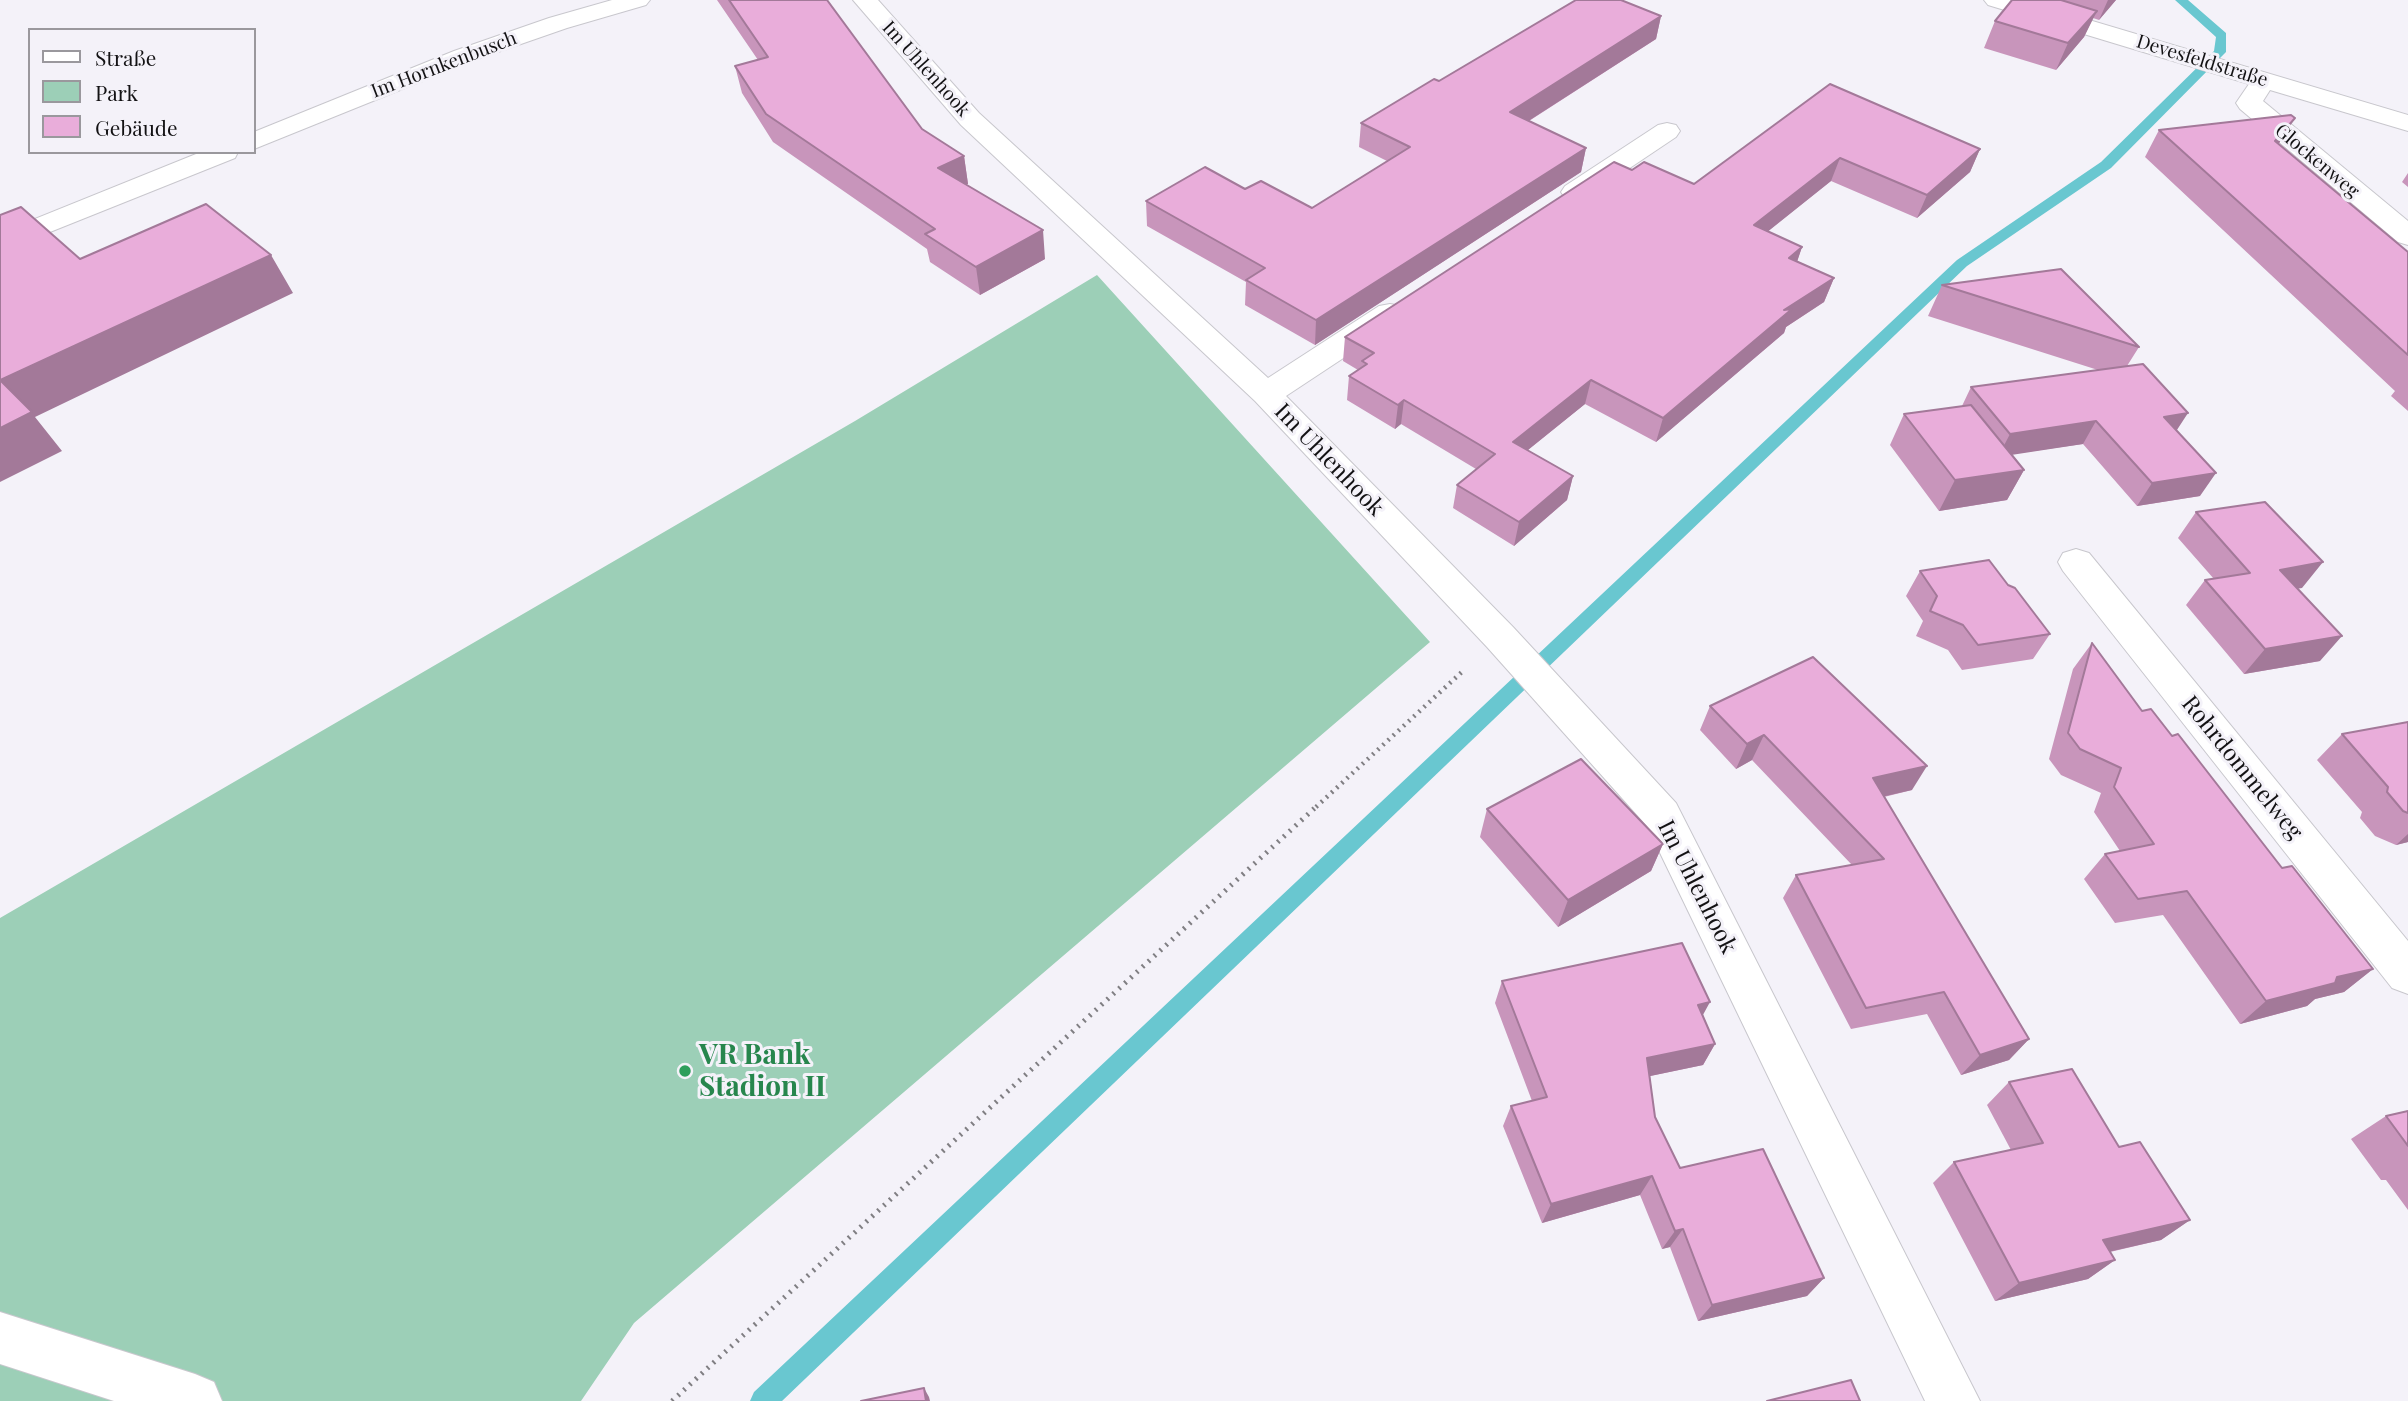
<!DOCTYPE html>
<html>
<head>
<meta charset="utf-8">
<style>
	body { margin:0 }
	#map { position:relative; width:2408px; height:1401px; overflow:hidden; background:#f4f2f9; font-family:"Playfair Display",serif }
	canvas { display:block }
	.legend { position:absolute; left:28px; top:28px; width:228px; height:126px; box-sizing:border-box; background:#f4f2f9; border:2px solid #9a989d; margin:0; padding:9px 12px; list-style:none; font-size:21px; color:#131214 }
	.legend li { display:flex; align-items:center; gap:14px; height:35px }
	.legend b { width:35px; border:2px solid #9a989d }
</style>
</head>
<body>
<div id="map">
<canvas width="2408" height="1401"></canvas>
<ul class="legend">
<li><b style="height:9px;background:#fff"></b>Straße</li>
<li><b style="height:19px;background:#9ccfb7"></b>Park</li>
<li><b style="height:19px;background:#e9adda"></b>Gebäude</li>
</ul>
</div>
<script>
const ctx = document.querySelector('canvas').getContext('2d');
ctx.lineJoin = 'round';
function fill(path, color) { ctx.fillStyle = color; ctx.fill(path, 'evenodd'); }
const shape = rows => new Path2D(rows.map(r => 'M' + r).join(''));
function strokePath(path, color, width, dash) { ctx.strokeStyle = color; ctx.lineWidth = width; ctx.lineCap = dash ? 'butt' : 'round'; ctx.setLineDash(dash || []); ctx.stroke(path); }
function drawText(font, color, halo, rows, align = 'center') {
  ctx.font = font + ' "Playfair Display",serif'; ctx.lineWidth = 6; ctx.setLineDash([]); ctx.textBaseline = 'middle'; ctx.strokeStyle = halo; ctx.fillStyle = color; for (const [text, x, y, turn = 0] of rows) {
    ctx.save(); ctx.translate(x, y); ctx.rotate((+turn || 0) * Math.PI / 180); ctx.textAlign = isNaN(turn) ? turn : align; if (halo) ctx.strokeText(text, 0, 0); ctx.fillText(text, 0, 0); ctx.restore();
  }
}
fill(shape([
	[1097,275,1430,642,634,1323,581,1401,0,1401,0,918,855,421]
]), '#9ccfb7');
fill(shape([
	[2175,0,2188,0,2226,33,2226,52,2111,168,1967,266,782,1401,750,1401,754,1392,1957,260,2101,162,2214,51,2216,37,2175,0]
]), '#69c7d0');
const minor = shape([
	[612,0,650,0,646,5,567,28,472,61,254,149,254,132,454,51,549,18,612,0],
	[853,0,878,0,979,113,1268,378,1379,306,1390,304,1401,306,1405,313,1401,320,1286,396,1513,627,1676,803,1980,1401,1925,1401,1647,826,1487,647,1255,401,961,125,853,0],
	[1984,0,2022,0,2408,115,2408,131,2270,90,2263,101,2408,221,2408,245,2398,242,2240,109,2236,103,2249,84,1988,5,1984,0],
	[1667,123,1676,125,1680,131,1676,137,1585,198,1575,200,1565,198,1561,192,1565,186,1658,125,1667,123],
	[201,152,238,152,235,158,0,252,0,233,201,152],
	[2076,549,2089,553,2408,941,2408,994,2392,988,2063,571,2058,562,2063,553,2076,549],
	[0,1312,195,1374,214,1382,222,1401,114,1401,0,1364,0,1312]
]);
strokePath(minor, '#c8c7cd', 2);
strokePath(shape([
	[1316,807,1464,670]
]), '#807f83', 4.5, [2, 5]);
strokePath(shape([
	[672,1401,1318,805]
]), '#807f83', 5, [2, 6]);
fill(minor, '#fff');
fill(shape([
	[717,0,827,0,922,129,964,156,968,184,966,184,1045,259,980,295,930,262,927,249,773,142,742,93,735,66,758,60],
	[2012,0,2116,0,2099,20,2093,18,2084,37,2056,70,1984,48,1995,21],
	[1661,16,1656,39,1529,121,1586,148,1581,172,1315,345,1245,305,1246,282,1147,226,1146,201,1245,189,1312,208,1387,161,1359,147,1361,123,1439,81],
	[1830,84,1980,149,1970,172,1917,218,1831,181,1768,231,1802,247,1797,261,1834,278,1824,302,1786,327,1784,333,1656,442,1585,404,1528,450,1573,476,1567,500,1514,546,1453,508,1457,485,1476,469,1401,424,1395,429,1347,400,1349,376,1358,370,1343,361,1345,337,1632,170,1694,184],
	[2159,130,2278,144,2408,252,2408,411,2391,396,2395,391,2145,157],
	[2408,173,2408,187,2402,182],
	[1942,285,2139,347,2127,366,2176,431,2200,496,2137,506,2083,444,2012,454,2024,470,2007,500,1939,511,1890,445,1904,414,1962,406,1971,387,2098,370,1928,316],
	[2196,512,2302,588,2297,588,2320,661,2244,674,2186,605,2205,580,2214,579,2178,538],
	[1920,571,2008,585,2050,634,2033,659,1962,670,1948,650,1916,636,1923,621,1906,596],
	[2092,643,2142,711,2172,736,2282,868,2373,969,2344,992,2315,999,2307,1006,2240,1024,2163,915,2115,923,2084,879,2105,854,2120,851,2094,812,2101,793,2061,775,2049,759,2073,669],
	[1710,706,1912,790,1884,797,2029,1039,2009,1060,1961,1075,1927,1014,1851,1029,1783,898,1796,875,1852,865,1752,760,1736,769,1700,730],
	[2408,722,2408,842,2396,845,2375,836,2360,818,2362,812,2317,760,2342,734],
	[1487,809,1663,844,1651,871,1558,927,1480,837],
	[1502,981,1703,1015,1715,1044,1703,1065,1650,1076,1655,1117,1680,1168,1824,1278,1807,1296,1698,1321,1670,1247,1662,1249,1640,1195,1542,1223,1503,1126,1511,1106,1532,1101,1495,1003],
	[2009,1082,2119,1147,2190,1220,2161,1240,2110,1252,2115,1260,2088,1279,1995,1301,1933,1183,1954,1162,2011,1150,1987,1105],
	[2408,1111,2408,1210,2386,1180,2381,1180,2351,1139,2386,1116]
]), '#c895bb');
fill(shape([
	[2108,0,2116,0,2099,20],
	[2097,11,2084,37,2056,70,2068,43],
	[1661,16,1656,39,1505,136,1510,112],
	[2295,118,2278,145,2275,141],
	[1586,148,1581,172,1315,345,1316,320],
	[1980,149,1970,172,1917,218,1927,195],
	[964,156,968,184,942,196,938,168],
	[1840,158,1831,181,1746,249,1754,225],
	[1043,230,1045,259,980,295,976,267],
	[1802,247,1794,271,1789,258],
	[271,255,293,293,35,417,62,451,0,482,0,380],
	[1834,278,1824,302,1786,327,1784,333,1656,442,1663,418,1784,310],
	[1591,380,1585,404,1508,466,1513,442],
	[1404,400,1401,424,1395,429,1398,405],
	[2188,413,2173,436,2164,417],
	[2096,421,2083,444,1998,457,2010,434],
	[2024,470,2007,500,1939,511,1955,480],
	[2216,473,2200,496,2137,506,2152,483],
	[1573,476,1567,500,1514,546,1519,522],
	[2323,562,2302,588,2259,595,2280,570],
	[2342,636,2320,661,2244,674,2265,649],
	[1764,735,1752,760,1736,769,1747,744],
	[1927,766,1912,790,1859,802,1873,778],
	[2408,834,2408,842,2396,845],
	[1663,844,1651,871,1558,927,1568,900],
	[2373,969,2344,992,2315,999,2307,1006,2240,1024,2266,1001,2337,977],
	[1710,1002,1698,1024,1698,1005],
	[2029,1039,2009,1060,1961,1075,1980,1055],
	[1715,1044,1703,1065,1636,1079,1647,1058],
	[1652,1176,1640,1195,1542,1223,1551,1204],
	[2190,1220,2161,1240,2077,1259,2103,1240],
	[1683,1229,1670,1247,1662,1249,1675,1231],
	[2115,1260,2088,1279,1995,1301,2019,1283],
	[1824,1278,1807,1296,1698,1321,1712,1305],
	[924,1388,929,1397,930,1401,926,1401]
]), '#a37999');
const building = shape([
	[729,0,827,0,922,129,964,156,938,168,1043,230,976,267,925,234,935,229,766,114,735,66,768,57,729,0],
	[1576,0,1621,0,1661,16,1510,112,1586,148,1316,320,1246,280,1265,268,1146,201,1205,167,1245,189,1261,181,1312,208,1410,147,1361,123,1434,79,1439,81,1576,0],
	[2012,0,2061,0,2097,11,2068,43,1995,21,2012,0],
	[1830,84,1980,149,1927,195,1840,158,1754,225,1802,247,1789,258,1834,278,1784,310,1792,309,1663,418,1591,380,1513,442,1573,476,1519,522,1457,485,1495,454,1404,400,1398,405,1349,376,1367,364,1362,361,1374,353,1345,337,1614,162,1632,170,1644,162,1694,184,1830,84],
	[2291,115,2295,118,2275,141,2408,252,2408,355,2159,130,2291,115],
	[206,204,271,255,0,380,0,215,21,207,80,259,206,204],
	[2061,269,2139,347,1942,285,2061,269],
	[2143,364,2188,413,2164,417,2216,473,2152,483,2096,421,2010,434,1971,387,2143,364],
	[0,380,32,412,0,428,0,380],
	[1971,405,2024,470,1955,480,1904,414,1971,405],
	[2265,502,2323,562,2280,570,2342,636,2265,649,2205,580,2250,573,2196,512,2265,502],
	[1989,560,2008,585,2015,588,2050,634,1978,645,1963,625,1930,611,1937,596,1920,571,1989,560],
	[2092,643,2142,711,2151,709,2172,736,2178,734,2282,868,2292,866,2373,969,2337,977,2335,983,2266,1001,2187,891,2138,899,2105,854,2154,844,2114,787,2121,768,2080,749,2068,733,2092,643],
	[1813,657,1927,766,1873,778,2029,1039,1980,1055,1944,992,1866,1008,1796,875,1884,859,1764,735,1747,744,1710,706,1813,657],
	[2408,722,2408,813,2403,811,2387,792,2388,787,2342,734,2408,722],
	[1581,759,1663,844,1568,900,1487,809,1581,759],
	[1682,943,1710,1002,1698,1005,1715,1044,1647,1058,1655,1117,1680,1168,1763,1149,1824,1278,1712,1305,1683,1229,1675,1231,1652,1176,1551,1204,1511,1106,1547,1097,1502,981,1682,943],
	[2072,1069,2119,1147,2140,1142,2190,1220,2103,1240,2115,1260,2019,1283,1954,1162,2043,1143,2009,1082,2072,1069],
	[2408,1111,2408,1146,2386,1116,2408,1111],
	[1851,1380,1860,1401,1767,1401,1851,1380],
	[924,1388,926,1401,861,1401,924,1388]
]);
fill(building, '#e9adda');
strokePath(building, '#a37999', 2);
for (const [x, y, r, color] of [
	[685,1071,7,"#2e9e5b"]
]) { const dot = new Path2D(); dot.arc(x, y, r, 0, 2 * Math.PI); ctx.fillStyle = color; ctx.fill(dot); strokePath(dot, '#f4f2f9', 2.5); }
drawText('19px', '#131214', '#f4f2f9', [
	["Devesfeldstraße",2202,61,17],
	["Im Hornkenbusch",444,65,-21],
	["Im Uhlenhook",926,69,48],
	["Glockenweg",2317,161,40]
]);
drawText('23px', '#131214', '#f4f2f9', [
	["Im Uhlenhook",1329,460,46],
	["Rohrdommelweg",2242,768,51],
	["Im Uhlenhook",1697,887,63]
]);
drawText('bold 28px', '#27864d', '#f4f2f9', [
	["VR Bank",699,1055],
	["Stadion II",699,1087]
], 'left');
</script>
</body>
</html>
